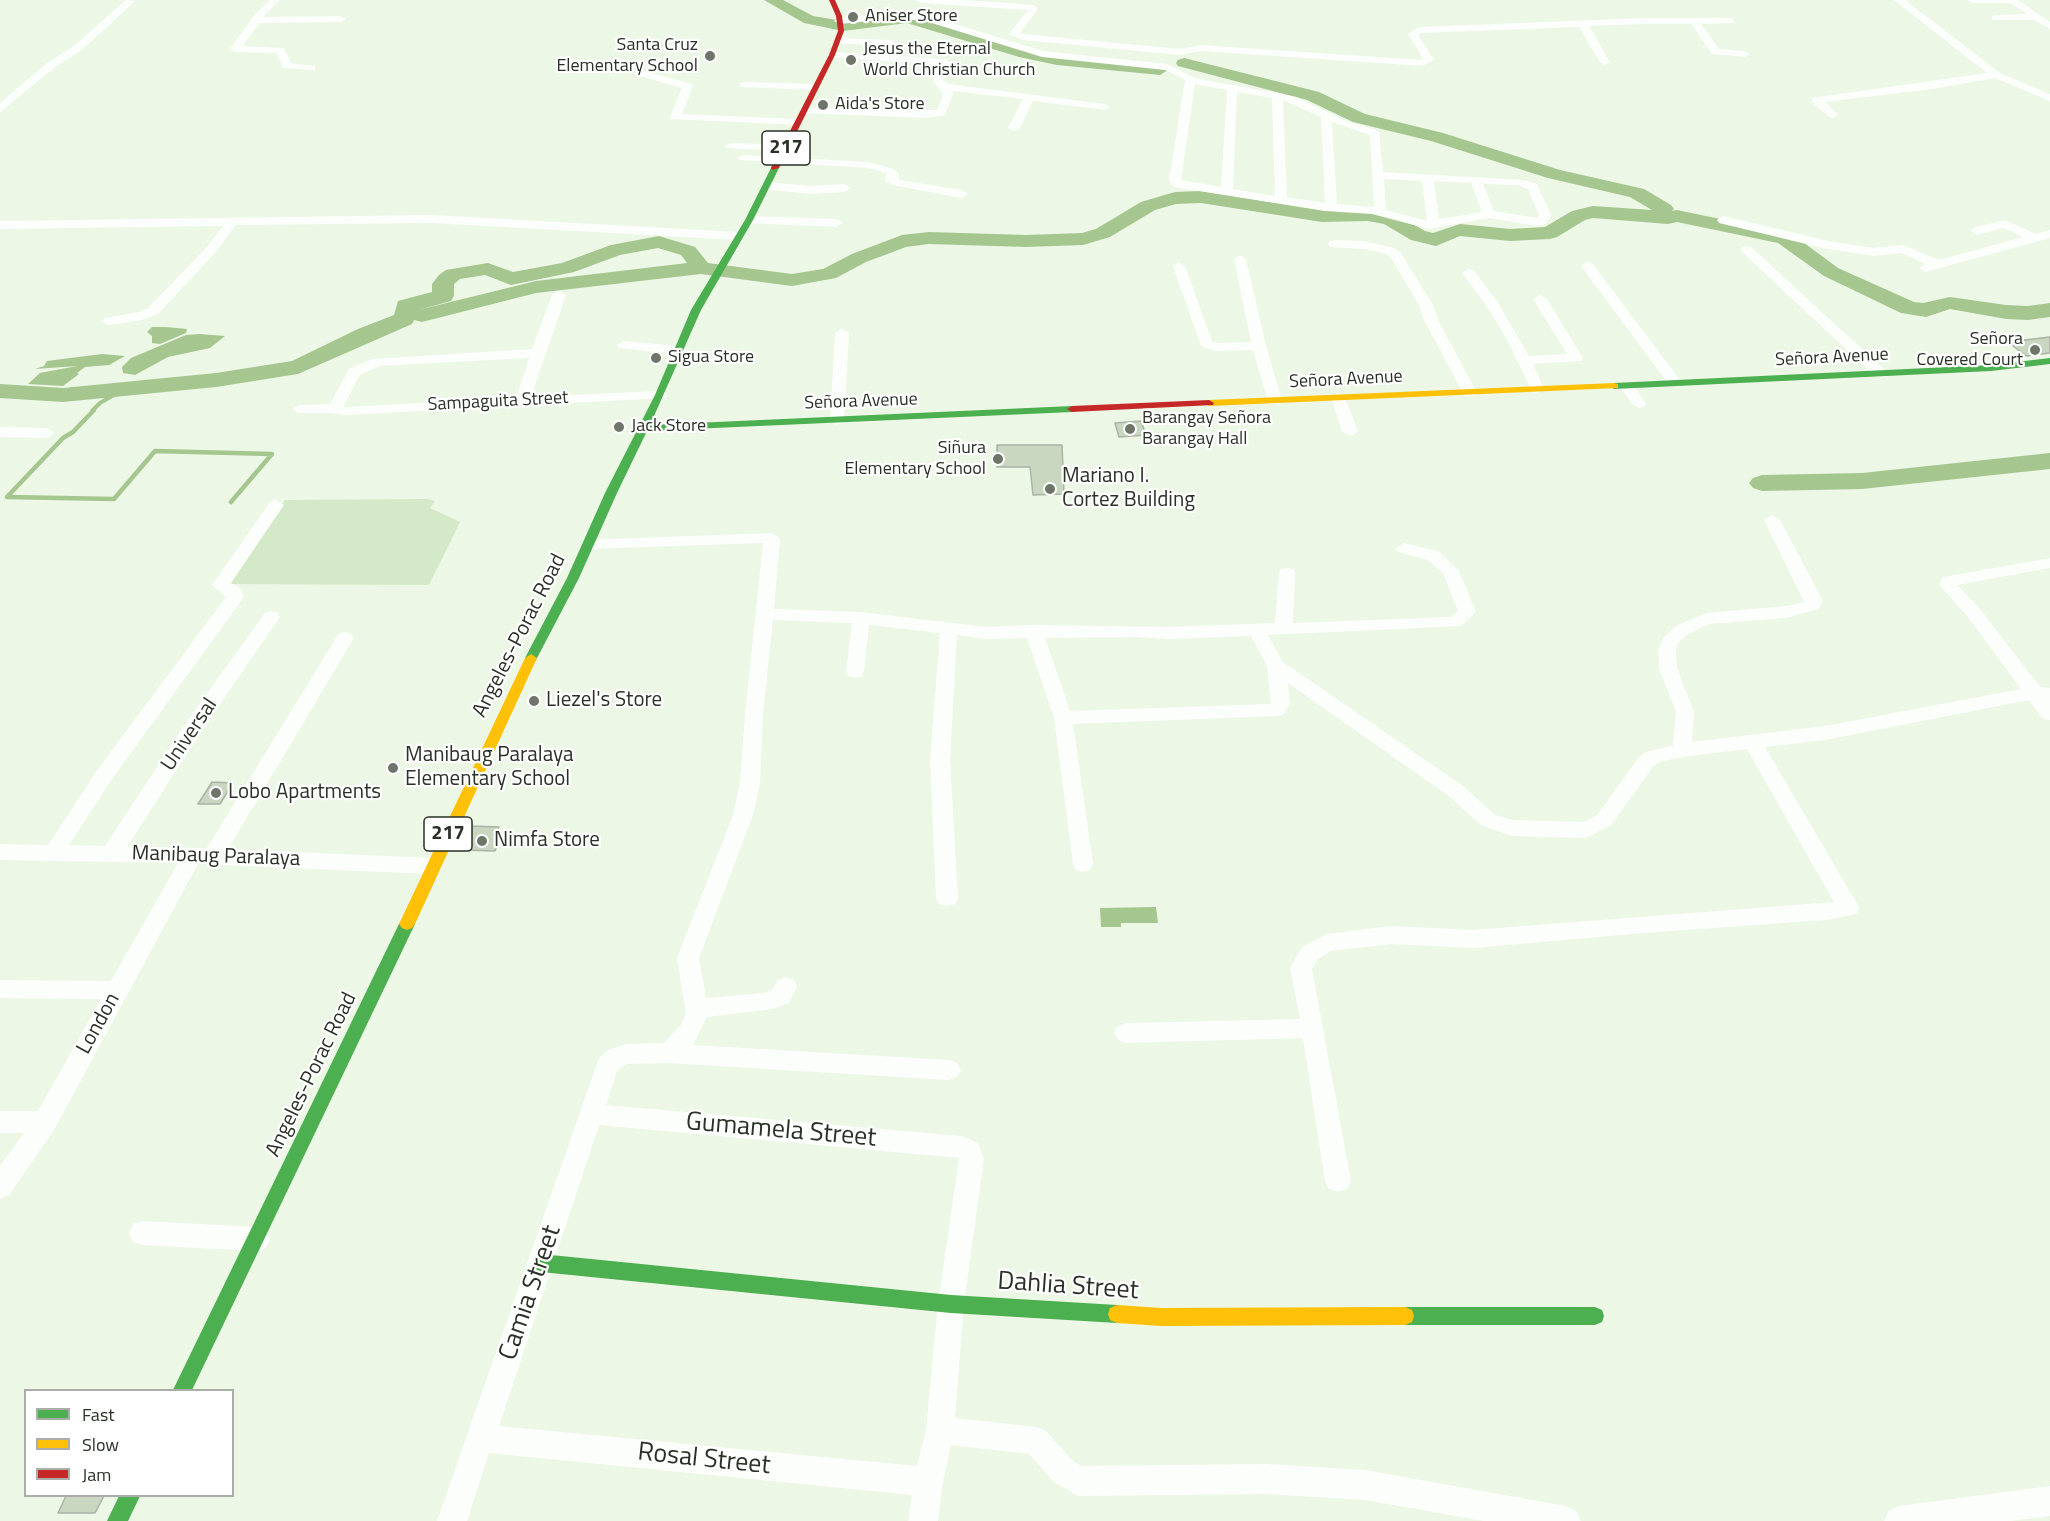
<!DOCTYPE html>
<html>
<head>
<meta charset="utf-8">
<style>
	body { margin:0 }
	#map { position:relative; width:2050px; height:1521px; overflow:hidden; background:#ecf7e6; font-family:"Titillium Web",sans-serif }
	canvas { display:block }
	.legend { position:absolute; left:24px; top:1389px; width:210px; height:108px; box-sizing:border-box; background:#fff; border:2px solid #aaada8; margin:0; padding:8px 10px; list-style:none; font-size:18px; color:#2a3126 }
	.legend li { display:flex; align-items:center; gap:12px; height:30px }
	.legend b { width:30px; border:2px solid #aaada8 }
</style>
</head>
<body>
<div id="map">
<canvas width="2050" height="1521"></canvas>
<ul class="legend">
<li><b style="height:8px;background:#4caf50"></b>Fast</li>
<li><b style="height:8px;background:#ffc107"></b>Slow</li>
<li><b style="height:8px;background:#c62828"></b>Jam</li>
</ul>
</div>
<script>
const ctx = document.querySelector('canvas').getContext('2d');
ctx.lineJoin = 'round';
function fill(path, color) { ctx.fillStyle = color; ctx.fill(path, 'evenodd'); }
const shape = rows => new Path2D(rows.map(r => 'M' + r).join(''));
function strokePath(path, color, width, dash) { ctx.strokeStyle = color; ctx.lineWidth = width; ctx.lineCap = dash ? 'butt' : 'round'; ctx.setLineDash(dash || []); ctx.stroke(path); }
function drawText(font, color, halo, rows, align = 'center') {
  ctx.font = font + ' "Titillium Web",sans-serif'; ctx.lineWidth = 4.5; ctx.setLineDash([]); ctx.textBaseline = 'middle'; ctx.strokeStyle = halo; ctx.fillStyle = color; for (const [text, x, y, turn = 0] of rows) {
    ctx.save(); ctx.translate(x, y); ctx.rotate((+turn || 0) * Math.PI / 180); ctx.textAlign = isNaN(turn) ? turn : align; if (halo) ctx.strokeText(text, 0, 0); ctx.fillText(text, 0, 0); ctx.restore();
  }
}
fill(shape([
	[428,499,435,501,430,508,460,522,429,585,229,584,285,500]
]), '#d4e9c7');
fill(shape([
	[152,327,166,327,187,329,186,333,160,344,152,343,152,336,147,332],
	[199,334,225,336,210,348,168,357,135,375,123,373,122,367,131,358,186,335],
	[102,354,125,356,109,365,85,367,77,373,79,374,63,386,28,384,40,373,77,366,35,369,44,366,47,361],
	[1156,907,1158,923,1121,923,1121,927,1101,927,1100,908]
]), '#a5c68e');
strokePath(shape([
	[92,411,100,403,124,389]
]), '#a5c68e', 4);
strokePath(shape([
	[94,410,73,432,63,438,7,497,114,499,155,451,272,454,231,502]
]), '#a5c68e', 4.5);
fill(shape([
	[764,0,783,0,813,16,843,21,908,13,1028,50,1057,55,1160,65,1168,70,1160,75,1057,65,1019,57,907,23,843,31,804,23,764,0],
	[1184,58,1319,92,1365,114,1443,133,1560,170,1644,189,1671,205,1674,209,1672,211,1677,210,1792,234,1838,268,1914,302,1923,303,1950,297,2006,305,2028,306,2050,303,2050,317,2028,320,2006,319,1950,309,1926,317,1901,313,1824,276,1778,243,1677,222,1668,224,1593,218,1585,220,1557,237,1550,239,1510,241,1460,236,1436,246,1411,240,1384,224,1368,221,1322,222,1201,203,1176,204,1155,210,1110,237,1083,245,1026,247,929,244,906,247,866,262,836,278,792,286,701,274,536,293,422,322,414,320,412,324,298,374,216,387,63,402,0,398,0,384,63,388,216,373,292,361,358,329,394,315,398,301,432,292,432,284,439,275,446,270,488,263,513,272,562,263,611,245,659,236,695,247,708,263,792,274,823,269,852,254,902,235,929,232,1026,235,1082,233,1096,229,1141,202,1175,192,1201,191,1322,210,1368,209,1397,215,1425,231,1433,233,1460,224,1510,229,1545,227,1572,211,1593,206,1652,210,1630,197,1548,178,1431,141,1353,122,1307,100,1178,66,1176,63,1178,60,1184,58],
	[658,248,681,255,687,263,536,281,418,310,451,301,454,296,454,284,460,279,485,275,511,285,574,272,620,255,658,248],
	[2050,453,2050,469,1862,489,1762,491,1753,488,1749,483,1753,478,1762,475,1862,473,2050,453]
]), '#a5c68e');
const building = shape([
	[2050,337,2050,353,2026,356,2008,342,2050,337],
	[1141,421,1146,435,1119,437,1115,423,1141,421],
	[997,445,1062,445,1064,494,1033,495,1030,467,997,467,997,445],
	[212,782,233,783,220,804,198,804,212,782],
	[472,826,499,827,497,833,502,833,495,851,461,850,472,826],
	[66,1496,104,1496,95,1513,58,1513,66,1496]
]);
fill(building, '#c9d7c1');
strokePath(building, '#abb3a6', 1.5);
fill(shape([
	[126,0,135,1,83,49,54,68,0,112,0,103,46,64,75,45,126,0],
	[270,0,280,0,263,17,341,16,346,19,341,22,260,23,242,46,284,48,291,63,315,66,315,70,283,68,276,53,235,52,230,49,255,14,270,0],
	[916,0,965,0,1034,5,1038,9,1020,33,1024,34,1180,49,1201,45,1421,60,1423,59,1408,34,1419,27,1645,18,1730,18,1735,21,1733,23,1701,24,1719,49,1745,51,1750,54,1745,57,1712,54,1691,24,1645,24,1589,26,1610,62,1605,65,1600,62,1579,27,1421,33,1418,35,1434,60,1422,66,1201,51,1180,55,1023,40,1009,34,1028,10,921,3,916,0],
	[1894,0,1905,0,2000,73,2050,94,2050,101,1995,78,1932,89,1825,102,1838,115,1833,118,1829,117,1812,102,1812,98,1987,73,1894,0],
	[1967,0,2018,0,2050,22,2050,29,2035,20,1992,20,1992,16,1995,15,2027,14,2010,3,1972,3,1967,0],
	[881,14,923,14,1043,51,1167,64,1195,78,1296,97,1346,121,1379,131,1383,172,1524,180,1537,184,1551,215,1546,224,1537,226,1489,218,1429,229,1372,214,1325,211,1174,187,1169,181,1185,79,1165,70,1042,57,922,20,881,20,839,24,834,21,839,18,881,14],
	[1195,84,1227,90,1221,187,1181,180,1195,84],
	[1237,92,1272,98,1275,196,1233,189,1237,92],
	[1283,100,1321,117,1325,203,1287,197,1283,100],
	[1332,122,1370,135,1374,207,1337,204,1332,122],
	[1384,179,1422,181,1427,221,1386,210,1384,179],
	[1434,181,1471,183,1482,212,1439,219,1434,181],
	[1483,184,1518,185,1528,189,1539,215,1537,218,1494,211,1483,184],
	[838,38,891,40,896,43,891,46,835,43,835,39,838,38],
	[832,52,945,59,950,62,943,80,948,84,1105,104,1110,107,1105,110,1033,101,1020,128,1014,131,1008,128,1023,99,952,91,953,94,945,115,928,118,800,113,800,109,804,108,937,110,943,94,933,81,939,65,828,57,827,55,832,52],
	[641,70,692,84,693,86,682,114,799,119,804,122,799,125,671,119,670,117,682,88,637,75,637,71,641,70],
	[744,82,816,84,821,87,816,90,740,87,740,83,744,82],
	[731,143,762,144,768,147,762,150,727,148,725,146,731,143],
	[743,155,868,162,894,169,899,174,899,180,962,190,968,194,962,198,892,185,885,181,886,173,868,168,739,160,737,158,743,155],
	[766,182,811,186,845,184,851,188,845,192,811,194,762,189,762,183,766,182],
	[431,215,738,232,744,236,738,240,431,223,236,225,214,254,158,314,142,320,110,325,105,324,103,321,105,318,139,312,148,308,206,248,223,226,0,229,0,221,431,215],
	[749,216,837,219,843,223,837,227,745,223,743,220,749,216],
	[1723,216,1828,241,1873,248,1903,245,1939,260,2023,237,2004,228,1977,235,1971,231,1973,228,2005,220,2036,234,2050,230,2050,238,1925,272,1919,268,1926,264,1901,253,1873,256,1827,249,1719,223,1717,220,1723,216],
	[1334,240,1364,241,1394,248,1401,253,1433,305,1438,320,1477,393,1475,396,1465,396,1463,393,1424,320,1419,305,1391,258,1386,254,1364,249,1330,247,1328,244,1330,241,1334,240],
	[1747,246,1751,247,1886,371,1888,374,1886,377,1876,377,1743,253,1741,250,1743,247,1747,246],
	[1240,255,1246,259,1266,346,1282,401,1280,404,1270,404,1268,401,1253,350,1215,351,1201,346,1173,266,1179,262,1185,266,1212,341,1217,343,1251,342,1234,259,1240,255],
	[1587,262,1592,263,1680,380,1682,383,1680,386,1670,386,1581,266,1587,262],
	[1468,269,1473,270,1497,301,1529,356,1567,354,1533,299,1540,295,1547,299,1583,358,1581,361,1533,364,1544,389,1537,393,1532,392,1508,341,1486,305,1462,273,1468,269],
	[559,291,566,295,531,397,660,391,665,392,667,395,665,398,346,415,330,413,299,413,292,409,299,405,330,404,349,369,372,359,532,349,552,295,559,291],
	[529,358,516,398,343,407,360,375,379,366,529,358],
	[842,329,849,333,844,421,837,425,830,421,835,333,842,329],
	[624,341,677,346,684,350,677,354,619,348,617,345,624,341],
	[1627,382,1634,386,1646,404,1644,407,1639,408,1632,404,1620,386,1627,382],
	[1338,393,1345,397,1358,431,1355,434,1350,436,1342,431,1331,397,1338,393],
	[0,427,47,428,55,433,47,438,0,437,0,427],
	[276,500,284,505,231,583,241,589,244,597,112,779,69,845,105,846,188,720,265,613,271,611,277,613,280,617,202,730,127,847,207,848,336,638,339,634,345,632,351,634,354,638,228,849,432,858,439,860,442,866,439,872,432,874,198,864,54,1130,9,1195,0,1199,0,1166,24,1133,0,1133,0,1111,38,1111,101,999,0,998,0,980,111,981,178,863,0,860,0,844,48,845,98,769,226,597,212,585,270,502,276,500],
	[1772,515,1780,520,1822,599,1821,605,1818,609,1786,618,1710,624,1688,634,1678,643,1676,651,1677,668,1694,712,1692,742,1825,726,2021,689,1968,617,1939,585,1943,577,1949,576,2050,558,2050,568,1957,585,1980,609,2040,687,2050,688,2050,720,2043,719,2029,700,1825,740,1765,747,1856,902,1859,908,1856,914,1826,920,1644,933,1473,948,1391,944,1331,951,1318,959,1312,969,1351,1181,1347,1189,1338,1192,1329,1189,1325,1181,1303,1038,1126,1043,1118,1040,1114,1033,1118,1026,1126,1023,1300,1019,1290,968,1302,947,1327,934,1391,926,1473,930,1834,902,1747,749,1682,757,1659,762,1653,767,1611,825,1592,835,1585,838,1512,836,1481,825,1449,796,1288,683,1290,703,1283,715,1276,716,1073,724,1093,864,1090,870,1083,872,1076,870,1073,864,1054,718,1027,638,986,639,957,635,950,760,958,898,955,904,947,906,939,904,936,898,930,760,940,633,869,625,864,672,861,676,855,678,849,676,846,672,852,623,773,620,763,714,760,783,753,815,699,958,706,998,764,993,773,989,778,980,786,977,794,980,797,986,789,1003,773,1009,707,1017,693,1045,949,1060,957,1063,961,1070,957,1077,949,1080,668,1063,626,1064,617,1071,606,1105,961,1136,978,1143,984,1159,964,1304,955,1418,1036,1427,1046,1431,1074,1462,1082,1466,1266,1464,1365,1470,1566,1506,1576,1511,1581,1521,1484,1521,1365,1500,1266,1494,1078,1496,1054,1482,1029,1454,951,1445,943,1482,938,1521,908,1521,912,1495,489,1453,467,1521,437,1521,599,1058,608,1050,626,1044,664,1043,680,1026,686,1014,677,958,733,815,740,783,745,714,763,543,590,549,584,548,582,544,584,540,772,533,780,538,774,609,861,612,986,627,1034,625,1168,627,1275,623,1279,573,1281,569,1287,568,1293,569,1295,573,1293,623,1451,617,1458,611,1443,573,1428,560,1398,552,1396,548,1404,543,1440,552,1459,571,1476,612,1462,626,1268,635,1283,662,1463,786,1495,815,1513,820,1584,822,1597,815,1639,757,1646,752,1673,745,1676,712,1659,668,1658,651,1664,637,1676,626,1707,613,1786,606,1804,602,1764,520,1772,515],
	[1251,636,1267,666,1271,704,1070,711,1045,638,1136,637,1168,639,1251,636],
	[599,1125,959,1158,938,1304,926,1430,917,1466,499,1426,599,1125],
	[142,1221,257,1227,266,1230,270,1239,266,1248,257,1251,142,1245,133,1242,129,1233,133,1224,142,1221],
	[2050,1486,2050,1516,2010,1521,1884,1521,1889,1511,1899,1506,2050,1486]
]), '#fcfefb');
fill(shape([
	[772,166,779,168,753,220,701,310,650,425,1072,406,1077,409,1072,412,647,431,617,493,579,578,537,658,535,661,527,661,525,658,567,578,605,493,655,395,691,310,745,220,772,166],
	[2050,358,2050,364,1991,371,1614,389,1609,386,1614,383,1991,365,2050,358],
	[407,918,412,920,415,924,192,1390,173,1390,399,924,402,920,407,918],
	[541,1254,951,1295,1117,1305,1124,1308,1126,1314,1124,1320,1117,1323,951,1313,541,1272,535,1269,532,1263,535,1257,541,1254],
	[1405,1307,1595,1307,1602,1310,1604,1316,1602,1322,1595,1325,1405,1325,1398,1322,1396,1316,1398,1310,1405,1307],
	[119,1496,140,1496,128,1521,107,1521,119,1496]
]), '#4caf50');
fill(shape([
	[1614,383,1618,384,1618,388,1209,406,1204,403,1209,400,1614,383],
	[531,654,537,658,415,924,412,928,407,930,402,928,399,924,525,658,531,654],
	[1117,1305,1161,1308,1405,1307,1412,1310,1414,1316,1412,1322,1405,1325,1161,1326,1117,1323,1110,1320,1108,1314,1110,1308,1117,1305]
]), '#ffc107');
fill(shape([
	[829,0,835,0,842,16,844,31,835,55,779,168,772,170,771,168,829,55,838,31,836,16,829,0],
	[1209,400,1214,403,1213,405,1072,412,1067,409,1072,406,1209,400]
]), '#c62828');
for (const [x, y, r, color] of [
	[853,17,6,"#6e7669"],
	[710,56,6,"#6e7669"],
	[851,60,6,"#6e7669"],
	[823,105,6,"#6e7669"],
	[2035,350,6,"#6e7669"],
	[656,358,6,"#6e7669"],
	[619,427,6,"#6e7669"],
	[1130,429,6,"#6e7669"],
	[998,459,6,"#6e7669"],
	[1050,489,6,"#6e7669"],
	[534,701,6,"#6e7669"],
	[393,768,6,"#6e7669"],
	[216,793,6,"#6e7669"],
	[482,841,6,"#6e7669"]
]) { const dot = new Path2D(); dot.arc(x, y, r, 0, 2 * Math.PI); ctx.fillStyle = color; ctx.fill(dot); strokePath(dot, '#fff', 2); }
drawText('18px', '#2a3126', '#fff', [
	["Aniser Store",865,17],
	["Santa Cruz",698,46,"right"],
	["Elementary School",698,67,"right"],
	["Jesus the Eternal",863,50],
	["World Christian Church",863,71],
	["Aida's Store",835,105],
	["Señora",2023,340,"right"],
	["Covered Court",2023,361,"right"],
	["Sigua Store",668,358],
	["Barangay Señora",1142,419],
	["Barangay Hall",1142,440],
	["Jack Store",631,427],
	["Siñura",986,449,"right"],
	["Elementary School",986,470,"right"]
], 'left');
drawText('18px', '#2a3126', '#fff', [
	["Señora Avenue",1832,358,-3],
	["Señora Avenue",1346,380,-3],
	["Sampaguita Street",498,402,-3],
	["Señora Avenue",861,402,-2]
]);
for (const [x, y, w] of [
	[786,148,48],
	[448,834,48]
]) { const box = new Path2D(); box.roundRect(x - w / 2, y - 17, w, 34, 4.5); ctx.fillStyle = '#fff'; ctx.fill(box); strokePath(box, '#2a3126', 1.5); }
drawText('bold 20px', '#2a3126', null, [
	["217",786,148],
	["217",448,834]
]);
drawText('21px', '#2a3126', '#fff', [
	["Mariano I.",1062,477],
	["Cortez Building",1062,501],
	["Liezel's Store",546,701],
	["Manibaug Paralaya",405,756],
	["Elementary School",405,780],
	["Lobo Apartments",228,793],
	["Nimfa Store",494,841]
], 'left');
drawText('21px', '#2a3126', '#fff', [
	["Angeles-Porac Road",520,636,-63],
	["Universal",190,735,-56],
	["Manibaug Paralaya",216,857,2],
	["London",99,1024,-61],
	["Angeles-Porac Road",312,1075,-64]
]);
drawText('26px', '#2a3126', '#fff', [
	["Gumamela Street",781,1131,5],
	["Dahlia Street",1068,1287,4],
	["Camia Street",531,1293,-71],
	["Rosal Street",704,1460,6]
]);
</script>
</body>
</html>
